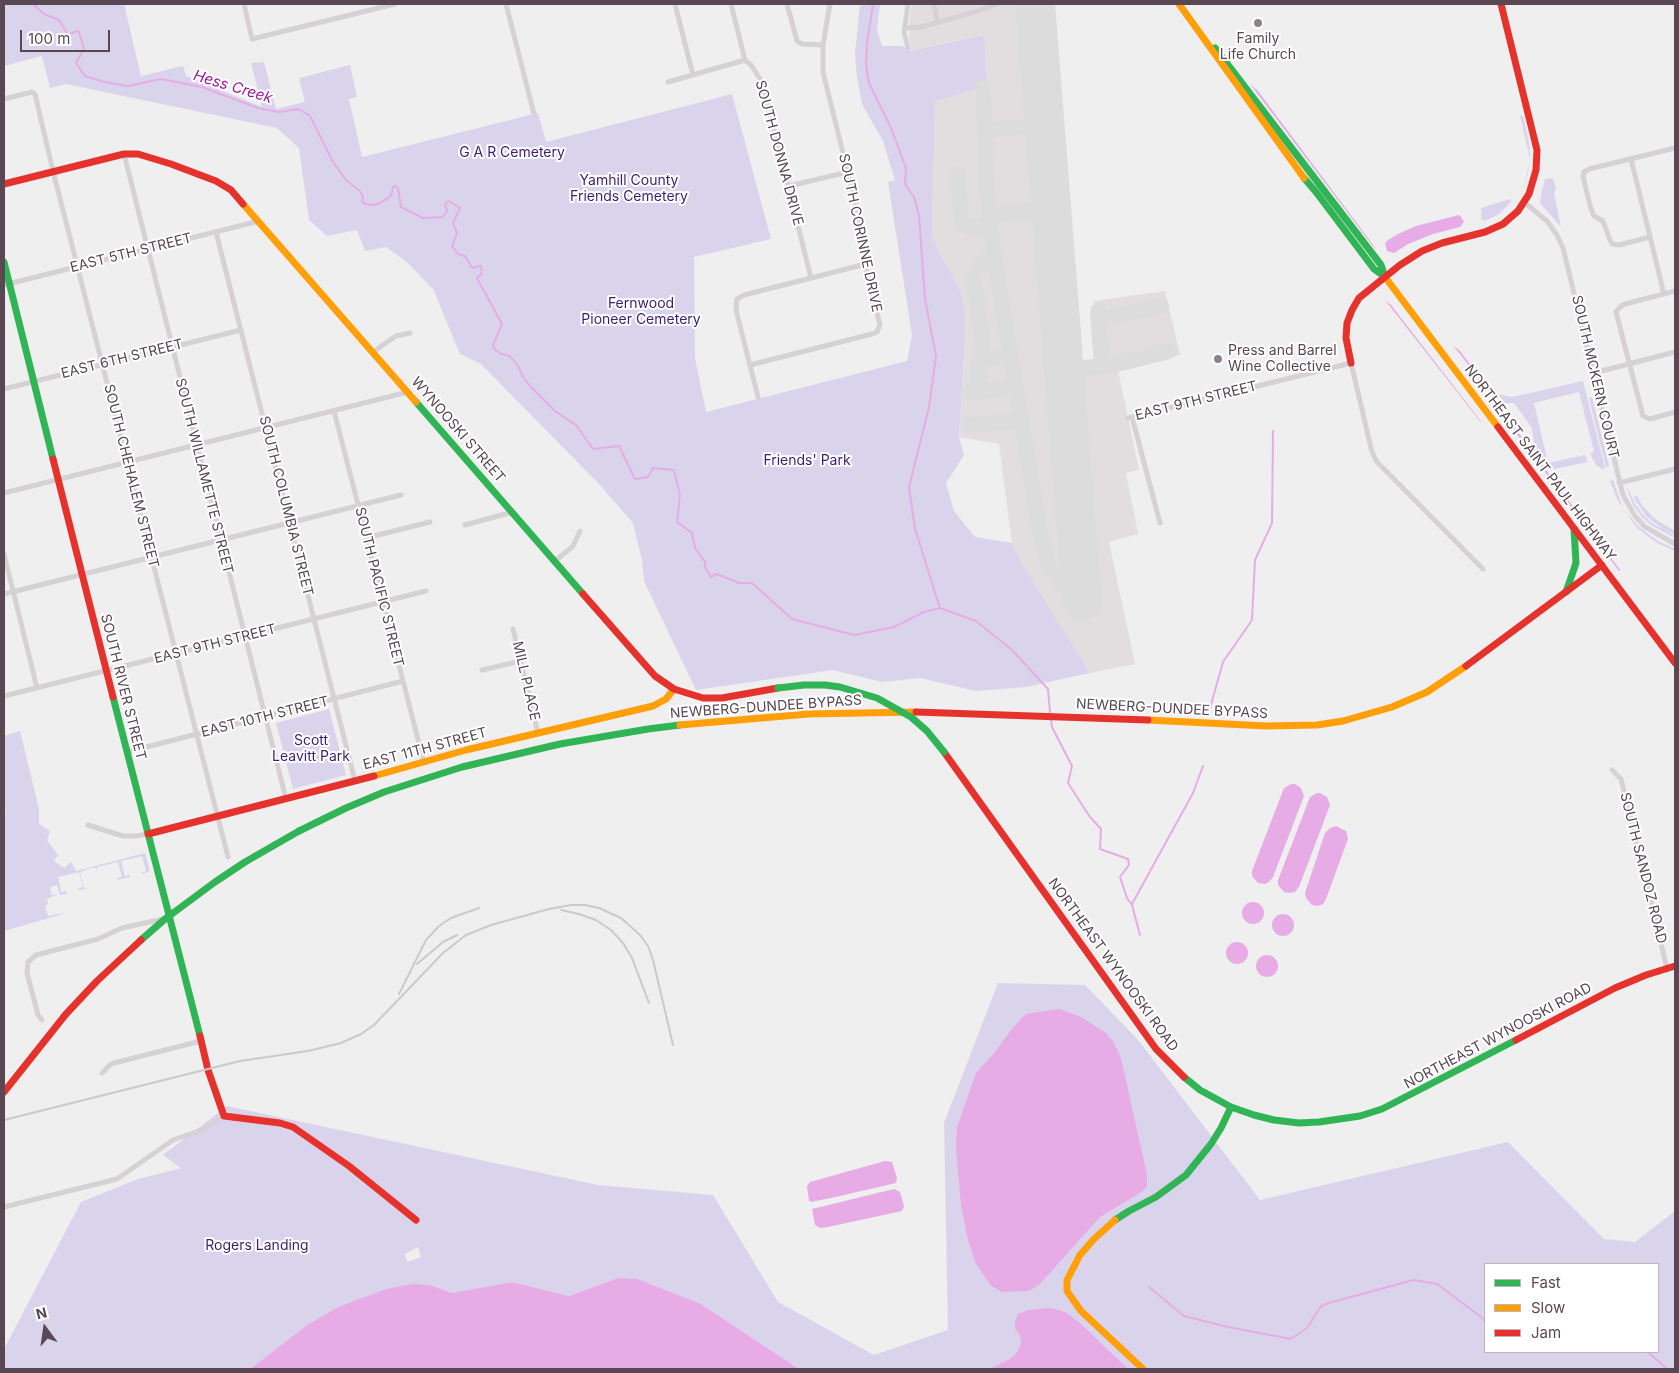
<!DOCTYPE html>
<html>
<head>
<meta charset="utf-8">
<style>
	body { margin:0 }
	#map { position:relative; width:1679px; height:1373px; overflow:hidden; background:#eeefee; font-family:Inter,sans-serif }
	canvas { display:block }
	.frame { position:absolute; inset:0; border:5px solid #594753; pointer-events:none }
	.legend { position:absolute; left:1484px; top:1263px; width:175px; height:90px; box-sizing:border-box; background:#fff; border:1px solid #bdb5ba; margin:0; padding:6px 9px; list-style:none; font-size:15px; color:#594753 }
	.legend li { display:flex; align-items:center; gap:10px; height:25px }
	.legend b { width:25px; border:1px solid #bdb5ba }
	.north { position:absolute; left:20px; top:1303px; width:50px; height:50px; -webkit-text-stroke:4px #fff; paint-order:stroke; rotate:346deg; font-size:14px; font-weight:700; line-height:20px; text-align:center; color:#594753 }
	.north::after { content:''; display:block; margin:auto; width:18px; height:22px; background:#594753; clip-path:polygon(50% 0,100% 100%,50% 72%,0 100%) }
	.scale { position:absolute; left:20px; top:30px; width:90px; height:22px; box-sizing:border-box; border:2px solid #594753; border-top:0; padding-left:6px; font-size:15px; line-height:18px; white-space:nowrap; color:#594753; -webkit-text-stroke:4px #fff; paint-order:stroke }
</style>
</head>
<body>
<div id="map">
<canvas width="1679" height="1373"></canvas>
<div class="frame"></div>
<ul class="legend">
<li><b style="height:6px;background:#30b455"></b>Fast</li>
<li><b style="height:6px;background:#ff9f0a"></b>Slow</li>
<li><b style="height:6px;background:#e5322d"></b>Jam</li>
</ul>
<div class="north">N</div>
<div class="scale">100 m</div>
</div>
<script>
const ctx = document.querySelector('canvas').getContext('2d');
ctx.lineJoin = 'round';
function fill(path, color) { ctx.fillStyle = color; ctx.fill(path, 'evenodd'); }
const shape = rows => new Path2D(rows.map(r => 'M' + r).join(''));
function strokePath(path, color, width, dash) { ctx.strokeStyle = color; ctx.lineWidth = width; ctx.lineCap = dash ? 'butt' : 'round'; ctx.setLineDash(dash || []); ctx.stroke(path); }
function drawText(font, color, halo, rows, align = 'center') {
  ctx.font = font + ' Inter,sans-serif'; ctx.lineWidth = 4; ctx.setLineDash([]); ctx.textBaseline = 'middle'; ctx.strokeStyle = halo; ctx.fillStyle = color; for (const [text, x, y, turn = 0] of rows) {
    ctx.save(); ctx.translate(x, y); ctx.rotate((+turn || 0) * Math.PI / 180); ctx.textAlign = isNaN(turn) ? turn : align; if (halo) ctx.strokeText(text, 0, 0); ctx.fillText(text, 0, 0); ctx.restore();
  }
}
fill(shape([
	[912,4,1045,4,1073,360,1097,360,1094,301,1165,291,1180,355,1118,370,1139,470,1126,473,1138,534,1109,542,1135,664,1090,673,1021,562,1012,543,999,444,959,437,965,339,960,290,939,252,932,233,935,100,986,86,985,43,981,35,911,51,909,36,909,20]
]), '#e2dee0');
fill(shape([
	[4,4,69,4,70,5,77,4,124,4,141,76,183,66,186,76,262,107,251,63,264,62,276,109,305,102,299,78,350,65,357,97,349,99,362,157,538,113,546,142,732,94,771,239,694,257,695,358,706,412,907,361,912,335,888,182,895,180,883,141,862,104,857,77,855,54,860,4,880,4,877,30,882,46,902,46,911,51,982,35,985,43,986,86,935,101,932,233,939,252,960,290,965,311,965,339,959,437,964,455,946,483,954,511,975,537,1012,543,1021,562,1090,673,1026,687,976,691,920,678,882,682,833,670,696,690,644,581,642,560,633,523,599,484,481,364,460,354,433,289,408,263,386,247,365,251,357,230,327,236,309,220,299,148,277,128,66,84,50,88,42,56,4,66],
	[1520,116,1523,116,1529,143,1530,155,1528,173,1523,191,1530,159],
	[1553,178,1556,189,1554,193,1561,227,1540,203,1541,195,1545,179],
	[1510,199,1511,202,1499,214,1485,221,1481,219,1481,214,1482,211,1480,209,1484,207],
	[1583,381,1605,468,1602,469,1596,465,1590,453,1594,452,1579,392,1534,403,1548,463,1585,455,1588,462,1549,470,1536,455,1532,428,1514,403,1504,403,1498,394,1512,397],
	[1592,397,1609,466,1606,467,1589,398],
	[1613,480,1623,508,1639,527,1658,541,1675,549,1675,551,1657,543,1637,528,1617,499,1610,481],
	[1627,489,1628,489,1635,504,1644,516,1653,524,1675,536,1675,538,1651,525,1642,517,1633,505],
	[1637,496,1642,505,1654,518,1675,531,1675,535,1664,530,1647,517,1633,497],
	[329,709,346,775,293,789,276,723],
	[20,731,39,809,39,824,50,831,47,840,58,855,54,861,64,868,71,862,76,871,145,853,150,871,142,874,142,872,146,871,142,856,121,861,125,876,129,875,130,877,118,880,117,878,122,877,118,862,97,867,98,872,96,868,90,868,80,872,84,888,89,888,79,890,78,888,83,887,79,872,58,877,61,892,66,891,67,894,60,895,57,885,50,887,51,895,58,894,47,899,48,904,45,905,48,916,63,913,63,914,4,931,4,868,5,867,4,860,4,815,6,814,4,804,4,736],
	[998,983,1085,985,1139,1041,1260,1200,1508,1142,1604,1239,1635,1242,1675,1211,1675,1369,799,1369,701,1304,618,1278,569,1296,512,1282,452,1293,430,1285,336,1308,307,1325,250,1369,4,1369,4,1349,81,1202,138,1179,181,1168,163,1155,227,1106,598,1185,713,1195,778,1302,874,1355,948,1330,944,1123],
	[418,1247,421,1257,407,1262,405,1254],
	[1485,1264,1658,1264,1658,1352,1485,1352]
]), '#d9d4ec');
fill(shape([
	[1250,84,1258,91,1377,250,1372,245],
	[1459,215,1461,217,1464,222,1460,227,1433,234,1408,244,1394,253,1387,251,1385,243,1388,240,1398,234,1416,226],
	[1385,300,1391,305,1483,424,1479,420],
	[1453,345,1460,351,1495,397,1512,424,1620,570,1619,571,1513,429,1494,398],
	[1291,784,1295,784,1301,788,1304,796,1273,877,1269,882,1265,884,1258,883,1252,876,1252,871,1284,788],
	[1317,793,1320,793,1327,797,1330,805,1299,887,1295,892,1290,893,1284,892,1278,885,1278,880,1310,797],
	[1336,826,1346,831,1348,839,1326,899,1323,904,1318,906,1312,905,1306,898,1305,893,1325,833,1330,828],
	'1242 913a11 11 0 1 1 22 0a11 11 0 1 1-22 0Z',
	'1272 925a11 11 0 1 1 22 0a11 11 0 1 1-22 0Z',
	'1226 953a11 11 0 1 1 22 0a11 11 0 1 1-22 0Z',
	'1256 966a11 11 0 1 1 22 0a11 11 0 1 1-22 0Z',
	[1059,1009,1079,1016,1105,1032,1113,1041,1121,1058,1147,1175,1147,1186,1143,1191,1100,1217,1039,1285,1028,1291,1002,1292,991,1286,975,1262,968,1240,961,1206,956,1149,957,1127,976,1073,995,1052,1010,1031,1026,1014],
	[885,1161,892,1162,897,1178,896,1183,831,1198,811,1202,809,1201,807,1186,810,1182],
	[894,1189,900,1192,904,1206,902,1211,828,1227,820,1228,815,1225,812,1209],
	[618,1278,637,1279,701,1304,799,1369,250,1369,307,1325,336,1308,386,1289,413,1284,430,1285,452,1293,512,1282,569,1296],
	[1049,1308,1059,1310,1067,1313,1081,1324,1128,1369,989,1369,1010,1359,1018,1351,1021,1343,1020,1335,1015,1328,1015,1322,1018,1314,1028,1310]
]), '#e7ace5');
strokePath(shape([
	[33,4,44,14,59,20,68,35,77,31,79,32,84,49,76,63,85,76,104,82,128,86,161,79,202,87,258,108,279,112,299,109,310,116,333,162,346,180,360,191,363,197,362,202,366,204,375,205,385,200,391,196,393,187,395,186,398,188,401,207,423,218,443,217,447,211,445,204,449,201,460,208,453,223,457,233,452,246,458,254,465,256,472,268,481,266,482,273,477,278,502,324,493,345,495,350,502,354,510,356,518,366,523,377,531,387,555,411,576,425,593,449,619,446,635,479,648,477,653,468,674,470,680,495,677,522,692,533,695,548,705,562,705,567,711,577,717,574,739,583,752,583,792,619,854,635,894,627,924,612,940,608,976,621,1012,650,1048,689,1050,713],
	[873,4,867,43,866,65,869,83,891,128,906,168,905,183,908,189,914,197,919,215,925,299,936,356,929,407,909,487,915,529,940,608],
	[1210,708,1223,662,1252,620,1255,560,1272,523,1273,431],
	[1051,720,1052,727,1072,766,1068,783,1090,817,1101,829,1100,849,1128,859,1129,865,1120,877,1127,898,1132,905,1140,935],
	[1132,904,1193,793,1203,766],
	[1149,1287,1184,1316,1228,1327,1291,1339,1307,1328,1321,1306,1332,1302,1414,1280,1437,1284,1481,1317,1485,1322],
	[1648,1352,1667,1369]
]), '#e7ace5', 2);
strokePath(shape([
	[983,88,987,185,993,249,1041,538,1050,569,1063,585,1071,587,1075,586,1080,577],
	[985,131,1044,123],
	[958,174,961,217,963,223,967,226,974,227,990,225],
	[989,215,1051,208],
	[1098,311,1102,366],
	[1098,320,1161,306],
	[984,360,974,279,976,271,981,265,987,260,995,258],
	[1064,370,1113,365,1169,351],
	[980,392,977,366,978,363,984,360,1010,355],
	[970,393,1015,387],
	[969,425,1021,421]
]), '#dddcdc', 16);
strokePath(shape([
	[1035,4,1082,601]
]), '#dddcdc', 40);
strokePath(shape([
	[244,4,252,39,395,4],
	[506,4,534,114],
	[675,4,693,75],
	[731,4,745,60,751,65,762,82,811,278],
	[787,4,797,41,802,44,823,45],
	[934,4,937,22],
	[905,28,921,27,975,12,997,4],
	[908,48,904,32,908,4],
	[668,82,745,60],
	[4,99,32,92,35,94,53,171,228,857],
	[124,154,286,799],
	[1631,159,1664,294],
	[789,186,848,172],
	[1524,202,1547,221,1557,235,1563,248,1623,495,1635,516,1645,527,1675,544],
	[216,232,355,781],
	[1650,237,1619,245,1612,244,1610,240,1603,221,1594,216,1591,209,1583,177,1584,172,1589,169,1675,148],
	[4,285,259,221],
	[1675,291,1625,304,1620,307,1616,312,1643,416,1650,419,1675,412],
	[373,352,396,336,410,333],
	[750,365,872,334,877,332,880,325,861,247,860,222,823,72,823,45,830,4],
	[1594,373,1675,352],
	[4,389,241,330],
	[758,397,736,310,737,299,744,295,866,264],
	[334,411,424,763],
	[1132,417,1160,523],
	[1128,418,1351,363,1372,452,1377,462,1483,569],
	[1619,483,1675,469],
	[4,493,408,392],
	[465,525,513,512],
	[366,538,430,522],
	[4,554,37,688],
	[555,561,573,546,580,531],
	[4,594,401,495],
	[513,629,538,733],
	[482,670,521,661],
	[4,696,426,591],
	[127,752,403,681],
	[1612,770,1621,779,1634,832,1640,865,1649,893,1667,969],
	[88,825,123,836,136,836,148,834],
	[42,1020,38,1015,27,973,28,962,36,955,98,939,122,928,163,919],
	[102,1073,111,1064,118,1062,201,1041],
	[4,1207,117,1179,173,1140,202,1130,224,1116]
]), '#d5d1d4', 5);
strokePath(shape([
	[1215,48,1381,265,1385,277],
	[1304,178,1316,192,1374,269,1385,277],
	[4,262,53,459],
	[416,402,583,594],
	[1566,592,1576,563,1574,529],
	[113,697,200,1036],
	[299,831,346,808,384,792,462,767,560,744,648,729,680,725],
	[1184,1077,1200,1090,1231,1107,1254,1115,1274,1120,1299,1123,1319,1122,1360,1116,1382,1109,1516,1040],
	[1115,1220,1129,1211,1156,1197,1186,1175,1211,1144,1221,1128,1231,1107]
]), '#30b455', 7);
strokePath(shape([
	[1179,4,1304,178],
	[243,204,416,402],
	[1385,277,1498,427],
	[1148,720,1266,726,1317,725,1343,721,1392,707,1427,692,1466,666],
	[680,725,808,714,916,712],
	[374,776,466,750,653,706,666,699,674,689],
	[1115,1220,1094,1239,1080,1255,1067,1280,1067,1291,1081,1311,1143,1369]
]), '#ff9f0a', 7);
strokePath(shape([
	[4,184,124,154,138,154,171,164,216,181,231,190,243,204],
	[1385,277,1400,265,1422,251,1442,243,1485,232,1503,224,1518,211,1529,194,1536,170,1537,150,1501,4],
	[1351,363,1346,338,1347,323,1352,310,1359,298,1385,277],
	[1498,427,1675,663],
	[53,459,113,697],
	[583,594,655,676,674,689,703,698,722,698,778,688],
	[1466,666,1602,565],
	[916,712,1148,720],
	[944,752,1156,1049,1184,1077],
	[148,834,374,776],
	[200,1036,208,1070,224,1116,280,1123,293,1127,349,1166,416,1220],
	[1516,1040,1615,988,1646,975,1675,966]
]), '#e5322d', 7);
strokePath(shape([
	[561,910,579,914,596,920,611,930,623,943,632,958,649,1003],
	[417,964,443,942,457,935],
	[399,994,426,940,439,926,451,918,479,908],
	[4,1120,240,1061,308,1051,341,1043,361,1034,374,1025,443,953,466,935,491,925,549,909,571,905,585,905,599,908,621,918,640,935,648,946,653,960,673,1045]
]), '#ccc9cb', 2);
strokePath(shape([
	[778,688,804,685,825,685,840,687,877,698,911,717,927,731,944,752],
	[141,940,165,919,215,882,245,862,299,831]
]), '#30b455', 7);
strokePath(shape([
	[4,1092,66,1014,97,981,141,940]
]), '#e5322d', 7);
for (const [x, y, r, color] of [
	[1258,23,5,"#8d8289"],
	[1218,359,5,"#8d8289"]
]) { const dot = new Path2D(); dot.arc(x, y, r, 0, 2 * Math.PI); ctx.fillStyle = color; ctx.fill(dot); strokePath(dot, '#fff', 2); }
drawText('14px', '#594753', '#fff', [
	["Family",1258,39],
	["Life Church",1258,55],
	["Press and Barrel",1228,351,"left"],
	["Wine Collective",1228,367,"left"]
]);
drawText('14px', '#3a1e74', '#fff', [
	["G A R Cemetery",512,153],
	["Yamhill County",629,181],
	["Friends Cemetery",629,197],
	["Fernwood",641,304],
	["Pioneer Cemetery",641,320],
	["Friends' Park",807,461],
	["Scott",311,741],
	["Leavitt Park",311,757],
	["Rogers Landing",257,1246]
]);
drawText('14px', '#594753', '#fff', [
	["SOUTH DONNA DRIVE",779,153,75],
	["SOUTH CORINNE DRIVE",860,233,78],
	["EAST 5TH STREET",131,253,-14],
	["EAST 6TH STREET",122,359,-14],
	["SOUTH MCKERN COURT",1595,377,77],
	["EAST 9TH STREET",1196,401,-14],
	["WYNOOSKI STREET",458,430,49],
	["NORTHEAST SAINT PAUL HIGHWAY",1540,463,53],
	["SOUTH CHEHALEM STREET",131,476,76],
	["SOUTH WILLAMETTE STREET",204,476,76],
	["SOUTH COLUMBIA STREET",286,506,76],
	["SOUTH PACIFIC STREET",379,587,76],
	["EAST 9TH STREET",215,644,-14],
	["MILL PLACE",526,681,77],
	["SOUTH RIVER STREET",123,687,76],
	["NEWBERG-DUNDEE BYPASS",766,707,-4],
	["NEWBERG-DUNDEE BYPASS",1172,709,3],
	["EAST 10TH STREET",265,717,-14],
	["EAST 11TH STREET",425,749,-15],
	["SOUTH SANDOZ ROAD",1643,868,76],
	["NORTHEAST WYNOOSKI ROAD",1113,965,54],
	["NORTHEAST WYNOOSKI ROAD",1498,1036,-28]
]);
drawText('italic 15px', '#9c1796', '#fff', [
	["Hess Creek",233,87,17]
]);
</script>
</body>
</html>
